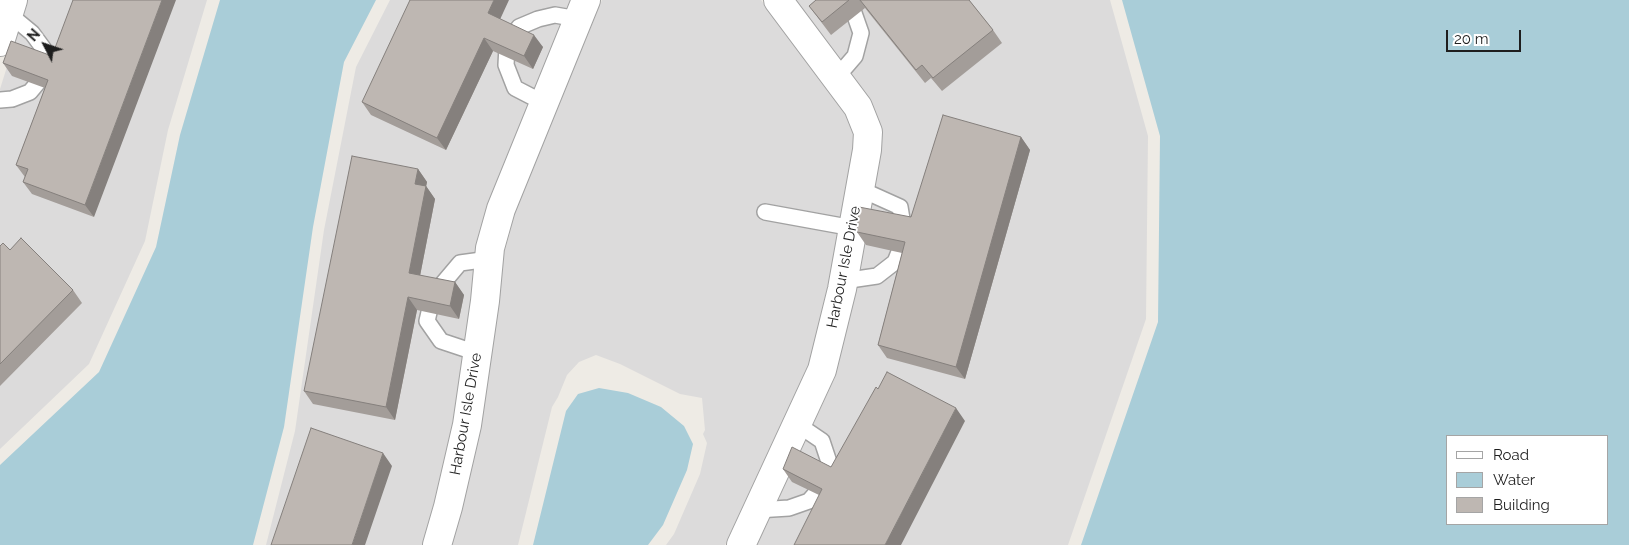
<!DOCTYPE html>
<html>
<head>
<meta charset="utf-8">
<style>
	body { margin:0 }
	#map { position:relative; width:1629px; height:545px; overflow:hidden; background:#eeebe5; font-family:Raleway,sans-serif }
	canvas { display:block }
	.legend { position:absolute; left:1446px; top:435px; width:162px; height:90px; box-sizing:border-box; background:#fff; border:1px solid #a5a5a5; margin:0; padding:6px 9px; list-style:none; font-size:15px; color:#1e1e1e }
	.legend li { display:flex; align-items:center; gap:10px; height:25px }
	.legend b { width:25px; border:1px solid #a5a5a5 }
	.north { position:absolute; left:20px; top:20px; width:50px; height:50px; -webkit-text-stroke:4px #fff; paint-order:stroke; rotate:311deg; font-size:14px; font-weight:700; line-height:20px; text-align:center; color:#1e1e1e }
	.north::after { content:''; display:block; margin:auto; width:18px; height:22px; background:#1e1e1e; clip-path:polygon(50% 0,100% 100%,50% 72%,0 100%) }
	.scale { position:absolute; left:1446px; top:30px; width:75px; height:22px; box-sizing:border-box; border:2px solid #1e1e1e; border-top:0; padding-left:6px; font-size:15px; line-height:18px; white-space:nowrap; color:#1e1e1e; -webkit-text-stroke:4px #fff; paint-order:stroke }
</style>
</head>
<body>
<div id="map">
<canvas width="1629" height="545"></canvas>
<ul class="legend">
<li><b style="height:6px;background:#fff"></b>Road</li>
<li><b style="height:14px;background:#a9cdd8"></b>Water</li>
<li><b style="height:14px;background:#beb7b2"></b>Building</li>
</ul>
<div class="north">N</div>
<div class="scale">20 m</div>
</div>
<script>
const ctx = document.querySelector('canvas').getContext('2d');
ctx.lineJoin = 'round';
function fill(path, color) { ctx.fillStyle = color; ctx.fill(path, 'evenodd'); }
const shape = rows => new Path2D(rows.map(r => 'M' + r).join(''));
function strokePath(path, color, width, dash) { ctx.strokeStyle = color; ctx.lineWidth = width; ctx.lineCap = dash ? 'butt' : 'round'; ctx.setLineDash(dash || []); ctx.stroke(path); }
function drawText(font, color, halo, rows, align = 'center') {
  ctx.font = font + ' Raleway,sans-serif'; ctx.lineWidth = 4; ctx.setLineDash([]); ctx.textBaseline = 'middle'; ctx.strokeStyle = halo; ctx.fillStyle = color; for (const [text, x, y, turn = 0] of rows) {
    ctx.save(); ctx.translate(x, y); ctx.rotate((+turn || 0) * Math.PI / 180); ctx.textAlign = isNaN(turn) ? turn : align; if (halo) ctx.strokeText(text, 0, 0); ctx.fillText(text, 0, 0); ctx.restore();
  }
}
fill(shape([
	[28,0,207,0,168,130,145,241,89,364,0,449,0,89],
	[390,0,571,0,487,205,482,227,476,246,471,298,453,421,434,503,422,545,266,545,295,431,324,230,356,67],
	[602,0,761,0,846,112,854,133,853,147,828,285,809,365,725,545,666,545,674,534,700,474,707,443,703,434,705,430,702,398,680,394,620,364,596,355,579,362,567,375,558,397,552,407,518,545,452,545,461,512,480,429,499,304,504,253,509,236,514,214],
	[794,0,1110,0,1148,136,1146,319,1068,545,757,545,835,377,855,293,881,154,881,129]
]), '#dcdbdb');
fill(shape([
	[220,0,376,0,344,62,313,227,284,427,253,545,0,545,0,465,99,372,156,247,180,135],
	[1122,0,1629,0,1629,545,1081,545,1158,322,1160,136],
	[1448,436,1608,436,1608,524,1448,524],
	[599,388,628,393,661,407,684,426,693,444,687,470,663,525,648,545,533,545,566,411,578,394]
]), '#a9cdd8');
const service = shape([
	[836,78,855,56,861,33,854,13,842,0],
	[0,100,12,99,30,92,40,80,45,68,46,52,32,33,9,14],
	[544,103,515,88,506,65,507,46,519,27,538,19,555,15,578,19],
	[765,212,853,228],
	[843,281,877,276,895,262,905,237,900,207,860,189],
	[477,353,441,341,427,321,433,295,460,263,489,259],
	[757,510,789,508,809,501,823,485,829,462,822,441,797,424]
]);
const minor = shape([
	[0,42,13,0],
	[437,545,448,507,467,425,485,301,490,248,501,209,586,0],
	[741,545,822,370,842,289,867,150,868,132,858,107,778,0]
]);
strokePath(service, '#a2a2a2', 18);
strokePath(minor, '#a2a2a2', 30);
strokePath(service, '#fff', 15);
strokePath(minor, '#fff', 28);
fill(shape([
	[816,0,969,0,993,30,1002,43,942,91,931,78,925,83,865,8,831,35,809,6],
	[500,19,543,47,533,69,493,51,446,150,371,115,362,102],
	[52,56,94,217,32,194,23,182,25,177,16,165,45,88,12,76,3,63],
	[1021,137,1030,150,965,379,887,358,878,345,902,253,866,245,857,232,911,217],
	[418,169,427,182,426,186,435,199,420,276,455,282,464,295,459,319,417,310,395,420,313,404,304,391],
	[0,246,10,250,73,290,82,303,0,386],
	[965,421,819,495,792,482,783,469,831,467]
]), '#a39d99');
fill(shape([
	[162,0,176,0,94,217,85,205],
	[494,0,509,0,497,26,488,13],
	[534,35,543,47,533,69,524,56],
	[484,38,493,51,446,150,437,138],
	[1021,137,1030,150,965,379,956,367],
	[418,169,427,182,424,197,415,184],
	[426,186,435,199,418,286,409,273],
	[455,282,464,295,459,319,450,306],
	[408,297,417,310,395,420,386,407],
	[956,408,965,421,901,545,885,545],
	[383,453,392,466,365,545,352,545]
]), '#85807d');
const building = shape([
	[73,0,162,0,85,205,23,182,28,169,16,165,48,80,3,63,11,41,52,56,73,0],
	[410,0,494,0,488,13,534,35,524,56,484,38,437,138,362,102,410,0],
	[816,0,849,0,822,22,809,6,816,0],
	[860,0,969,0,993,30,933,78,922,65,916,70,860,0],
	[943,115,1021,137,956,367,878,345,905,242,857,232,859,207,911,217,943,115],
	[352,156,418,169,415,184,426,186,409,273,455,282,450,306,408,297,386,407,304,391,352,156],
	[21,238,73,290,0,364,0,246,3,243,10,250,21,238],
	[887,372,956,408,885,545,794,545,822,489,783,469,792,447,831,467,876,387,878,389,887,372],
	[311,428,383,453,352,545,271,545,311,428]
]);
fill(building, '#beb7b2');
strokePath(building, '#85807d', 1);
drawText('15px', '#1e1e1e', '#fff', [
	["Harbour Isle Drive",844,267,-79],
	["Harbour Isle Drive",466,414,-80]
]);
</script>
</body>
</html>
